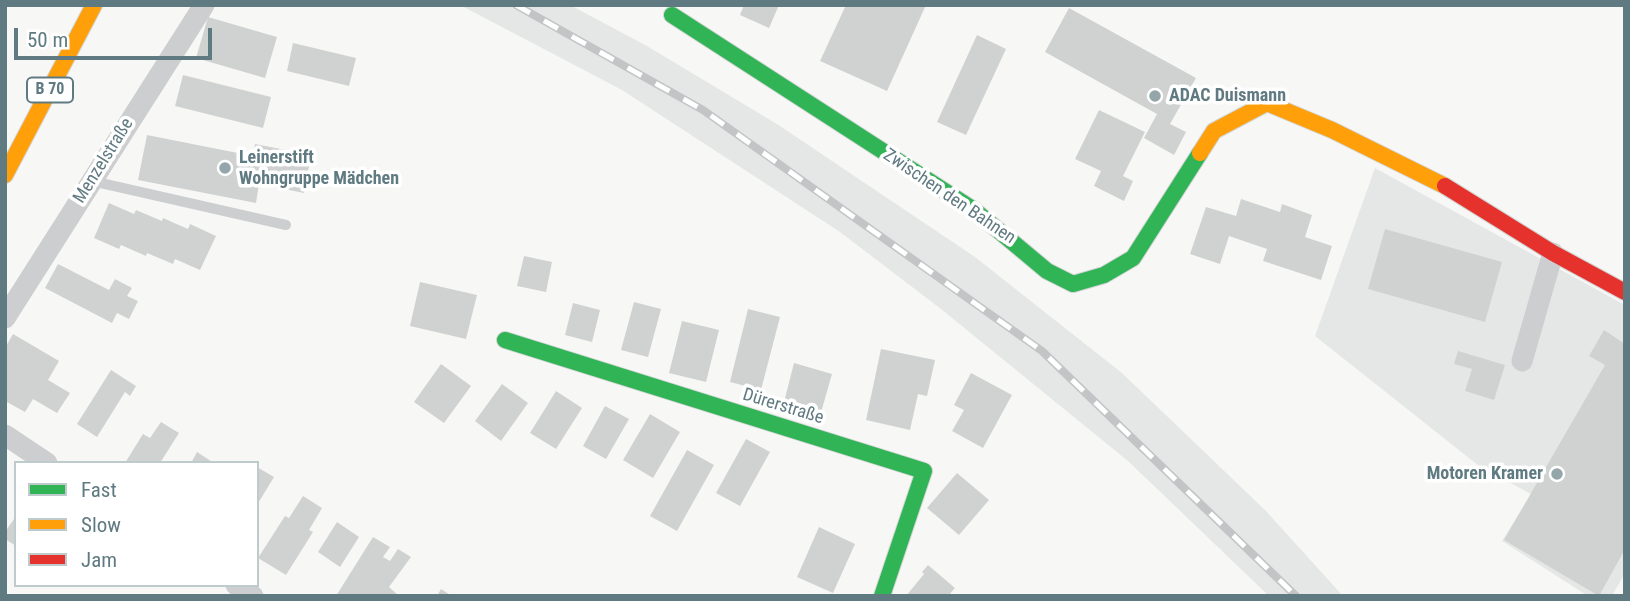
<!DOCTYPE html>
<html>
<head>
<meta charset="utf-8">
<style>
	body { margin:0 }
	#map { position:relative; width:1630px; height:601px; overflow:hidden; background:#f7f7f6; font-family:"Roboto Condensed",sans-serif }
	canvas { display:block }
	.frame { position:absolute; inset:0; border:7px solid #607a82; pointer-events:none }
	.legend { position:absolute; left:14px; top:461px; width:245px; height:126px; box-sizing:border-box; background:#fff; border:2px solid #bfcacd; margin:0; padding:9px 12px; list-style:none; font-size:21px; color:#607a82 }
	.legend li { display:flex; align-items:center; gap:14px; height:35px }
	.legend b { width:35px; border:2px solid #bfcacd }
	.scale { position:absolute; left:14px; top:28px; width:198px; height:32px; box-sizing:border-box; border:4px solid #607a82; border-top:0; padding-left:9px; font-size:21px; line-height:24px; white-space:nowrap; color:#607a82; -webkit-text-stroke:5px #fff; paint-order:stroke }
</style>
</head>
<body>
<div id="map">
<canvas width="1630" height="601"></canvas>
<div class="frame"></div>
<ul class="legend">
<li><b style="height:9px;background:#30b455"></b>Fast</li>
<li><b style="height:9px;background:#ff9f0a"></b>Slow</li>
<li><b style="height:9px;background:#e5322d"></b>Jam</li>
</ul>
<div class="scale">50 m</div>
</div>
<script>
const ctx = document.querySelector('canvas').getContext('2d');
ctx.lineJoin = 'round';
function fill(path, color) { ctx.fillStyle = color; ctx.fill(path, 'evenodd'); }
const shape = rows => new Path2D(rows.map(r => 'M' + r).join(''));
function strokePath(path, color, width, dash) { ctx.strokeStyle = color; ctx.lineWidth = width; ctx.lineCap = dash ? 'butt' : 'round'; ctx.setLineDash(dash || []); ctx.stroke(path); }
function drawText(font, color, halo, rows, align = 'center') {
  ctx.font = font + ' "Roboto Condensed",sans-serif'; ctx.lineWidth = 7; ctx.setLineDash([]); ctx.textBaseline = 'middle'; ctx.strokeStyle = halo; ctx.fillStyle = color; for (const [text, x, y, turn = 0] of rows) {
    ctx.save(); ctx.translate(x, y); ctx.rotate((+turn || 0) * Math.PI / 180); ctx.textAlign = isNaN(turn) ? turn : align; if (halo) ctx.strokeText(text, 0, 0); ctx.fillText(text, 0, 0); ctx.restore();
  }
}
fill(shape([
	[460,5,570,5,647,46,777,124,975,257,1122,373,1266,511,1343,596,1269,596,1128,461,941,309,840,232,622,90],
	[1375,168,1625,305,1625,573,1612,596,1588,596,1502,541,1531,494,1479,466,1315,336]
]), '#e5e7e7');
fill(shape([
	[744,5,779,5,769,28,740,15],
	[846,5,926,5,887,91,820,61],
	[1069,8,1196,78,1170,124,1186,132,1174,155,1144,138,1157,114,1045,52],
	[208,17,277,37,265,78,196,58],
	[977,35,1006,49,966,135,937,122],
	[293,43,356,58,349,86,287,71],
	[183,75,271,97,263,128,175,106],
	[1099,110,1145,132,1123,176,1133,181,1124,201,1094,186,1101,171,1075,159],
	[147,135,253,156,255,144,311,155,304,193,259,184,256,203,138,180],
	[1241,199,1280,212,1282,204,1312,215,1305,237,1332,246,1321,280,1263,261,1267,249,1229,236,1220,264,1190,254,1206,207,1236,216],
	[109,203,134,214,136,210,162,221,163,218,188,229,190,224,216,236,200,270,175,259,173,264,147,253,146,256,121,245,119,249,94,238],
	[1385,229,1502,262,1485,322,1368,289],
	[524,256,552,262,546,292,517,286],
	[58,264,109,290,115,279,132,288,127,296,138,301,129,319,117,313,112,323,45,288],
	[420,282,477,295,466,339,410,326],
	[634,302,661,309,648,357,621,350],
	[573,303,600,310,592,342,565,335],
	[748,309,780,317,761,390,730,382],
	[682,321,719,330,706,382,669,373],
	[1604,330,1625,344,1625,549,1599,596,1504,540,1605,365,1589,356],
	[13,334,59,361,48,380,70,393,57,413,33,399,25,412,5,401,5,348],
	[881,349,935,360,927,396,918,394,910,430,866,420],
	[1458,351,1505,365,1494,400,1465,391,1472,369,1454,364],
	[794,363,832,374,820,416,783,406],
	[441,364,471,386,444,423,414,402],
	[111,370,136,386,130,396,125,392,97,437,77,424],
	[971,373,1012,395,983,448,952,431,964,410,954,405],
	[502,384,528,403,501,441,475,421],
	[556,391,582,408,556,449,530,433],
	[605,406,629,419,606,459,583,446],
	[650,414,680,432,653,478,623,460],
	[161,422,179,433,160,463,125,463,143,434,150,438],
	[746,439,770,452,740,506,716,493],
	[687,450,714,465,677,531,650,516],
	[197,452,214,463,191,463],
	[257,467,274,477,257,505],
	[957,473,989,500,959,535,927,508],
	[303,496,322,508,309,530,313,532,286,575,258,558,285,516,289,518],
	[16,516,16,546,5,539,5,532],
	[337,522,359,537,340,567,318,552],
	[819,527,855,544,833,593,797,577],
	[373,537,390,547,383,557,390,561,398,549,411,557,389,587,399,596,336,596],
	[928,565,955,588,948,596,906,596,924,574,922,572],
	[441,589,452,596,437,596]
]), '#d0d2d2');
const fast = shape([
	[672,15,974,210,1047,271,1073,284,1104,275,1133,258,1200,153],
	[505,340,924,471,882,596]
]);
const slow = shape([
	[1200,153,1214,131,1267,103,1332,130,1445,186],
	[5,175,94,5]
]);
const jam = shape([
	[1445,186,1553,253,1625,292]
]);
strokePath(fast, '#d2d4d4', 18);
strokePath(slow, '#d2d4d4', 18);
strokePath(jam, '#d2d4d4', 18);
strokePath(shape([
	[92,181,286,225]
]), '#cccecf', 10);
strokePath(shape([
	[5,318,204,5],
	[1522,361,1553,253],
	[5,435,47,463],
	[236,585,253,596]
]), '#cccecf', 21);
strokePath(fast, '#30b455', 16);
strokePath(slow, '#ff9f0a', 16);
strokePath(jam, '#e5322d', 16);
const rail = shape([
	[516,5,703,110,1042,351,1296,596]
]);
strokePath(rail, '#c2c4c5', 8);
strokePath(rail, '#fff', 5, [16]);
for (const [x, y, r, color] of [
	[1155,96,7,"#95a6ab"],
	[225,168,7,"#95a6ab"],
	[1557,474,7,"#95a6ab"]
]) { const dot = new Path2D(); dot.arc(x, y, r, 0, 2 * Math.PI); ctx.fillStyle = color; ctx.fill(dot); strokePath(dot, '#fff', 2.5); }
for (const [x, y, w] of [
	[50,90,46]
]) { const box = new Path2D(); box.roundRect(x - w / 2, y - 12.5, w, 25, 5); ctx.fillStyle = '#fff'; ctx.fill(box); strokePath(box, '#607a82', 2); }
drawText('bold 16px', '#607a82', null, [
	["B 70",50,90]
]);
drawText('bold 18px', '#607a82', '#fff', [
	["ADAC Duismann",1169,96],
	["Leinerstift",239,158],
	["Wohngruppe Mädchen",239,179],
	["Motoren Kramer",1543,474,"right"]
], 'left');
drawText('18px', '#607a82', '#fff', [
	["Menzelstraße",104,161,-58],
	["Zwischen den Bahnen",949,197,34],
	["Dürerstraße",783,407,17]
]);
</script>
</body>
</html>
